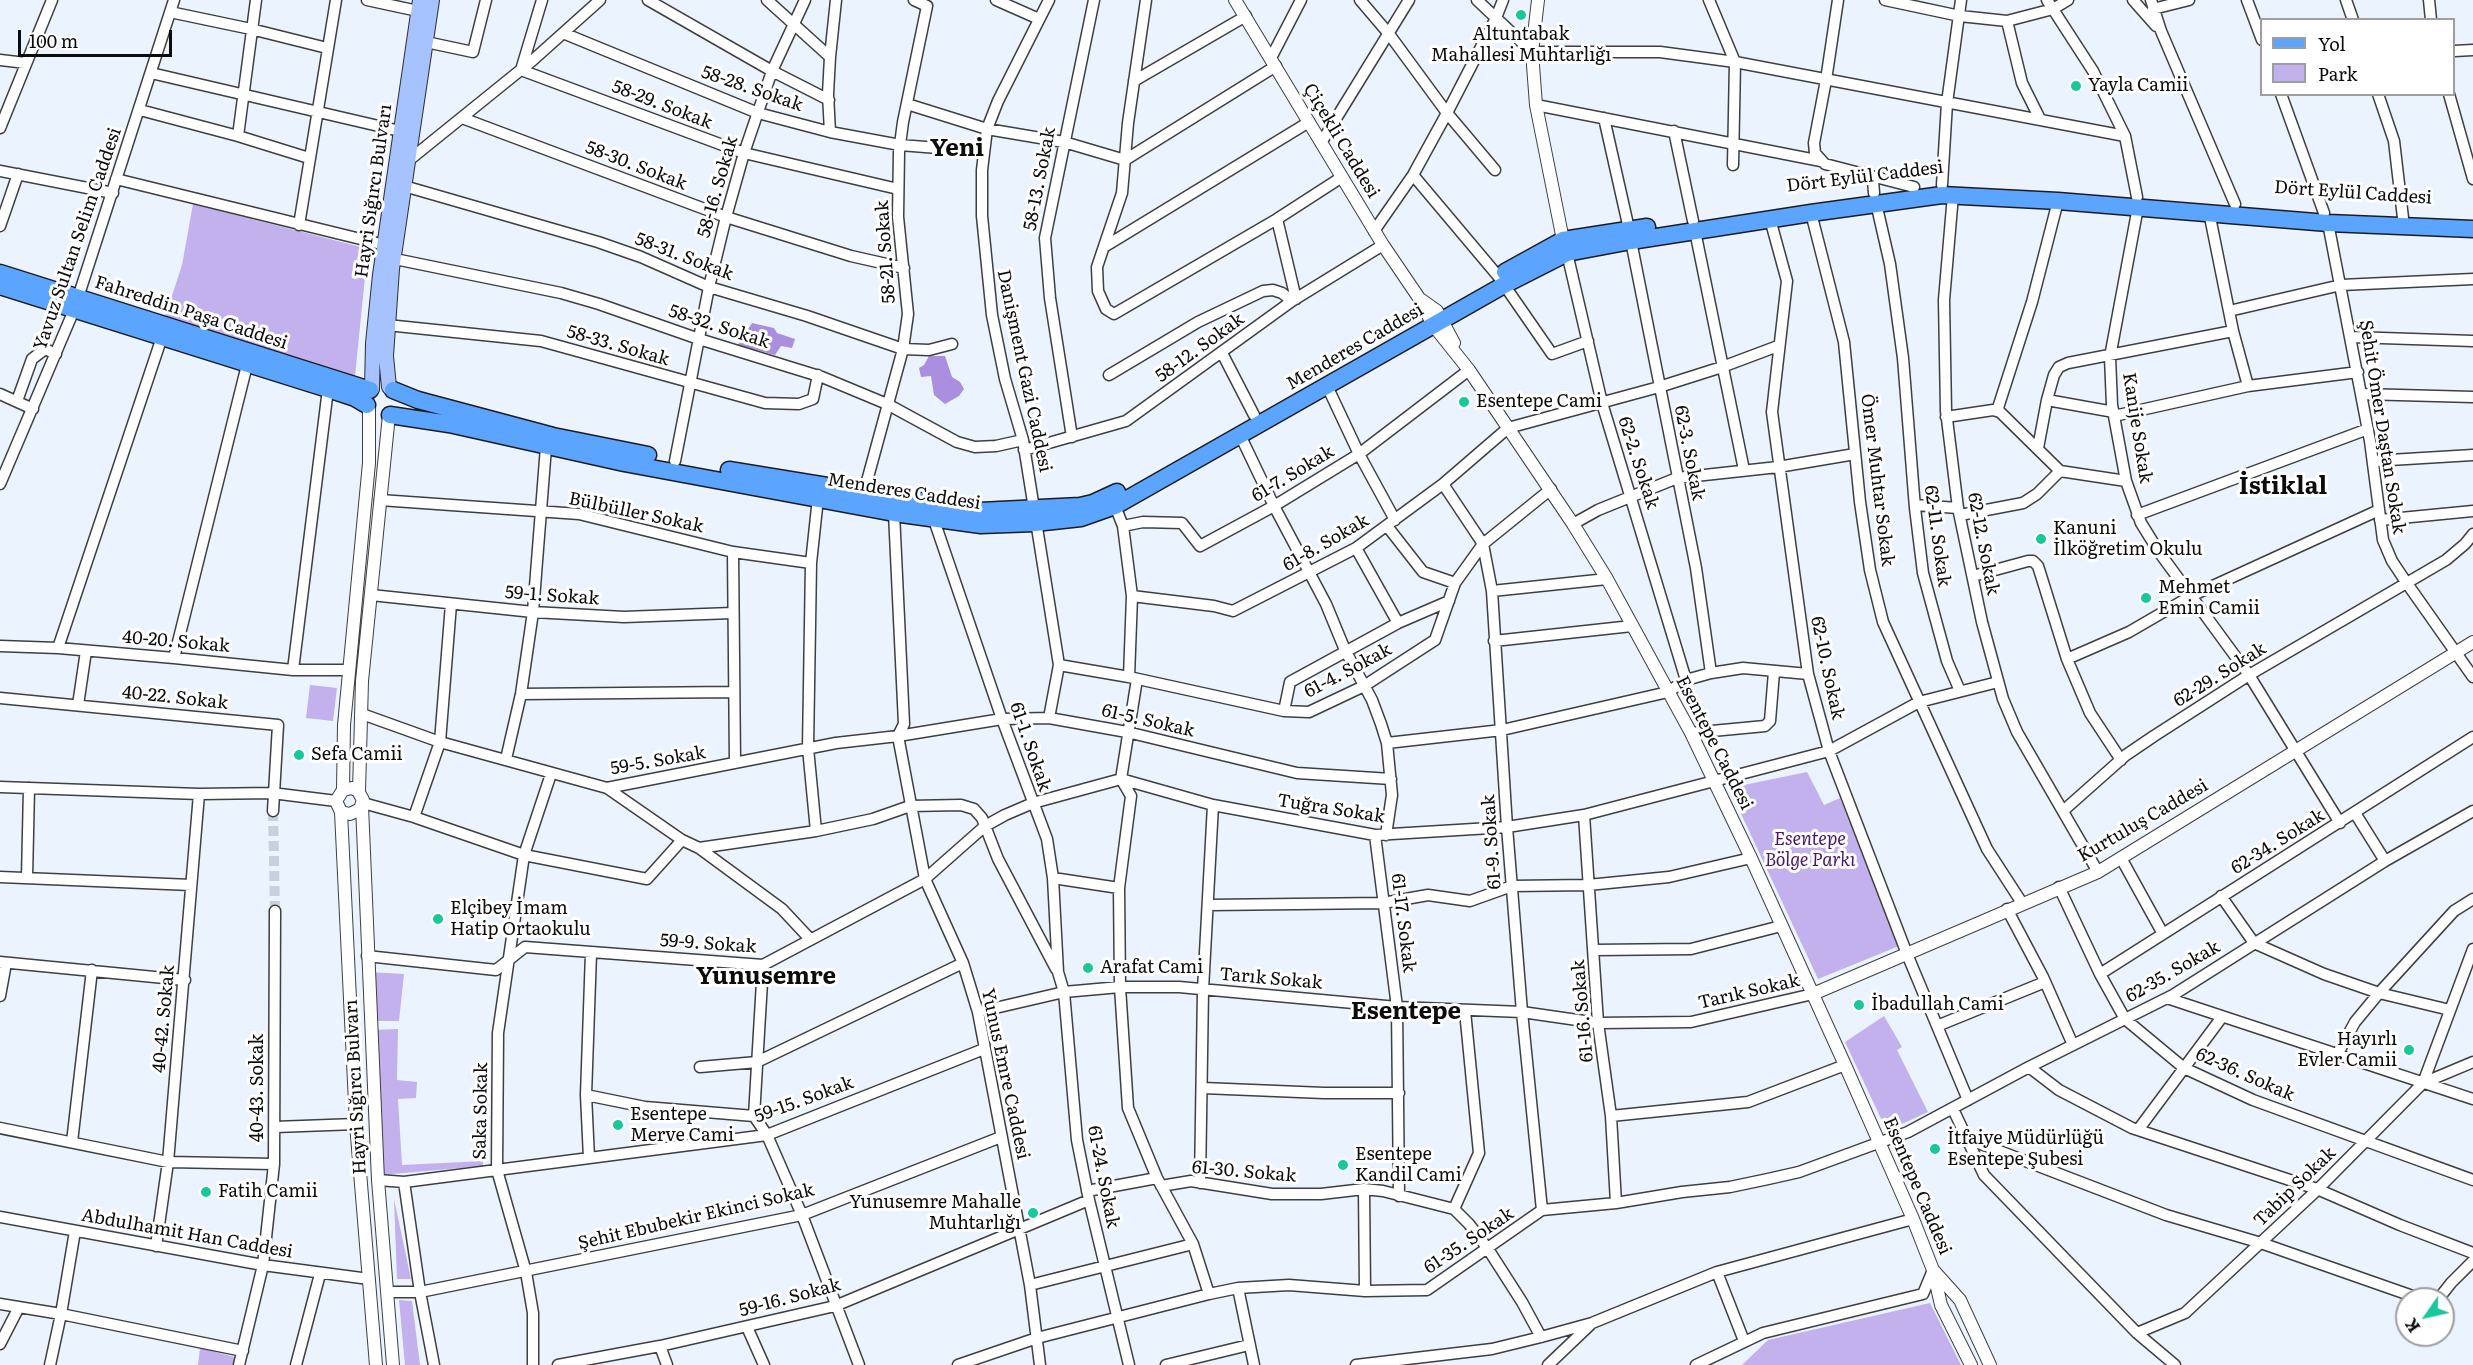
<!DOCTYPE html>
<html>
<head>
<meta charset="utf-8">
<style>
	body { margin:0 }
	#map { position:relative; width:2473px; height:1365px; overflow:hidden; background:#ebf3ff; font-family:Literata,serif }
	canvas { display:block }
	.legend { position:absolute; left:2260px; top:18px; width:195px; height:78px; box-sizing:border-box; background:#fff; border:2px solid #9e9e9e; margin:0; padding:8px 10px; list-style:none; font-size:18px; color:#0c0c0c }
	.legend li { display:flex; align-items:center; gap:12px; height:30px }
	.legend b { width:30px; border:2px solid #9e9e9e }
	.north { position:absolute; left:2395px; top:1287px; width:60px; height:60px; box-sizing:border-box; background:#fff; border:2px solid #9e9e9e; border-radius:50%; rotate:236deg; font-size:16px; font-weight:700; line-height:24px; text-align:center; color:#0c0c0c }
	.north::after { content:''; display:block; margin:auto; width:21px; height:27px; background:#18c89c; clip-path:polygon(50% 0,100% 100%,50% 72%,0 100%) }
	.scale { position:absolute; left:18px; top:30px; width:154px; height:27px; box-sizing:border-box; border:3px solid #0c0c0c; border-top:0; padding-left:8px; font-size:18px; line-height:21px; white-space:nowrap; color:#0c0c0c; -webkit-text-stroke:4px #fff; paint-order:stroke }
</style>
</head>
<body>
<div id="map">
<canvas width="2473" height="1365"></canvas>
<ul class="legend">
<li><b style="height:8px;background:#5ba4ff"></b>Yol</li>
<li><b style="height:16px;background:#c2b1ed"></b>Park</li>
</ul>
<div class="north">K</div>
<div class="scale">100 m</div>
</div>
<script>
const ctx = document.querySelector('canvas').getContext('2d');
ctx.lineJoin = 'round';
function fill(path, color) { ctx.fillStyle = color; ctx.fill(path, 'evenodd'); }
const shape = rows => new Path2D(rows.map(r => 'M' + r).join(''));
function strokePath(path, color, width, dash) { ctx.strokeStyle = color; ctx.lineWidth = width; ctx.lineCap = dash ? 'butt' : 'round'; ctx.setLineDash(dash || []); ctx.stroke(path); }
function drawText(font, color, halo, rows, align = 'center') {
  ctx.font = font + ' Literata,serif'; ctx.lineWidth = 6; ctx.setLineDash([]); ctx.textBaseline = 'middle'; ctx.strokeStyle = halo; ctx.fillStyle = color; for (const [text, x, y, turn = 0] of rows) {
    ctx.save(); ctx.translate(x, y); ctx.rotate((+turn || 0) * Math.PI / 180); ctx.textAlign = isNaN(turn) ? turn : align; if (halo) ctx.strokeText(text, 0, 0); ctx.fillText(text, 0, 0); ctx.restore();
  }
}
fill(shape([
	[193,204,361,247,367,257,355,376,165,317,182,265],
	[310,685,337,688,333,721,306,718],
	[1807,772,1824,805,1840,798,1899,946,1818,979,1729,788],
	[368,972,404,974,399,1021,371,1021],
	[1884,1016,1902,1047,1897,1050,1928,1112,1893,1128,1884,1125,1845,1042],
	[398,1029,397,1080,417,1082,416,1098,398,1099,402,1165,483,1161,483,1166,381,1175,372,1030],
	[394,1199,411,1279,397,1279],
	[399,1300,412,1301,420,1365,405,1365],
	[1930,1303,1961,1365,1742,1365,1768,1340],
	[200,1348,238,1358,236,1365,198,1365]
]), '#c2b1ed');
fill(shape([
	[752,323,774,328,777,333,795,339,792,348,781,346,775,355,738,345],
	[929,356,945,356,952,377,960,382,964,389,959,396,945,404,934,395,931,376,921,377,919,368,924,365]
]), '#ab8fdf');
strokePath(shape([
	[273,811,275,911]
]), '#cad0db', 10, [10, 5]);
const minor = shape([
	[367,0,418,11],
	[542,0,521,70,744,153,898,189],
	[648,0,772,71,829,100],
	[767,0,830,57],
	[996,0,1039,19],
	[1146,0,1128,123,1122,193,1097,267,1098,291,1106,309,1114,314,1277,219,1342,177],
	[1360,0,1389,34,1447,113,1495,170],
	[1477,0,1532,52,1660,52,1735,62,2125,136],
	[1709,0,1735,62,1733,165],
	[1838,0,1826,80,1814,143,1815,153,1825,164,1914,187],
	[1885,0,1960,16,2007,21,2053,9,2068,0],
	[2047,0,2093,71,2125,136,2137,197],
	[2133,0,2156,26],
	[2151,0,2161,31,2235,204],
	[2247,0,2262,40],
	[2346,0,2353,20],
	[2429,0,2431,20],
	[2153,9,2189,0],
	[170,12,251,29,327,48],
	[2007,21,2022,83,2040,119],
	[563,33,758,113,830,132,900,145,938,148],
	[426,42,473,52,486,0],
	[2454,51,2473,50],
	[1271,58,1301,0],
	[0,60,26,63],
	[151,73,400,131],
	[1134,81,1246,16],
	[2281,94,2324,213],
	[2378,94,2394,141,2403,218],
	[2449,94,2473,179],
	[907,104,987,129,1064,142,1125,160,1276,66],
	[1536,105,1821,161],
	[140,110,238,136,309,158],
	[462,118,726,217,851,256,904,268],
	[1604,118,1629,229],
	[0,128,52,0],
	[1674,131,1693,221],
	[830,132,828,94,830,57,836,0],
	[238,136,256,0],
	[1321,143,1409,0],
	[408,161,533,60,600,0],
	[0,171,113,193],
	[1865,173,1873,180,1874,193],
	[1413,175,1498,276,1552,354,1588,341],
	[116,179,385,245],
	[1942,185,1947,103,1961,0],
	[404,186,598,242,641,257,709,287,807,316,903,349,929,350,952,344],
	[1953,195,1944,300,1946,411,1958,508,1982,622,2003,699,2017,732,2098,872],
	[1876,203,1890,264,1903,358,1915,508,1923,573,1947,661,1960,691],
	[2138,207,2110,357,2112,405,2126,481,2141,523,2159,552,2249,675,2340,823],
	[2209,212,2233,331,2248,386],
	[1811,213,1844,342,1860,502,1870,570,1883,622,1987,849,2022,903],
	[1277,219,1296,299],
	[1770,219,1787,281,1772,412,1808,674,1829,751,1907,954,1968,1100],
	[2328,223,2370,441,2383,540,2392,561,2406,582,2473,677],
	[299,225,336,0],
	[0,226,18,174],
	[1374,231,1413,175,1447,113,1496,18,1503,0],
	[1695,231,1744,470],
	[1631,241,1696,568,1711,673],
	[1104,247,1309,122],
	[1567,253,1602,403,1686,680],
	[395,259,561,293,599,304,699,339,822,377,887,404,957,442,975,447,996,446,1023,440],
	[2229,311,2341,285,2473,279],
	[387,325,541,341,765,403,799,404,813,399,818,375],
	[2351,337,2473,341],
	[1222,353,1254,415],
	[1109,375,1198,322,1263,291,1273,290,1282,293,1292,301],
	[1327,386,1359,454,1395,520],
	[0,394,33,409],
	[2362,394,2473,397],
	[2047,400,2114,412],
	[17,401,32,359,45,349,56,354],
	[1997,411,2032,302,2058,201],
	[2114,416,2248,386,2358,372],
	[1946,417,1993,410,2000,412,2060,471,2126,481],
	[1240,435,1274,506,1326,604,1345,650,1372,700,1381,724,1387,743,1392,795,1386,835],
	[1072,437,1050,298,1045,238,1094,0],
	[2038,448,2047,400,2054,375,2059,367,2068,363,2233,331],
	[1024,450,1126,421,1292,301,1383,245],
	[675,461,709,287,726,217,744,153,772,71,805,0],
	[2373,461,2473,455],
	[0,484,74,310,174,0],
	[1443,484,1483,544,1492,591,1507,827,1522,1012,1542,1210],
	[864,492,903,349,908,314,898,217,899,152,903,122,927,6,914,0],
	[380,500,579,514,733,552,811,563],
	[1915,505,1958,508],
	[1115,506,1123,526,1132,596,1129,677],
	[894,513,904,724,898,736,925,879,963,963,978,1012,1030,1285,1040,1365],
	[1960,515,2023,503,2037,494,2060,471],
	[2137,515,2368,429],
	[934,520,1002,719,1047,839,1053,878,1058,972,1064,992,1077,1140,1089,1200,1129,1365],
	[2380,520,2473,511],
	[1573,524,1598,510,1677,478,1778,467,1855,454],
	[1123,526,1143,522,1182,523,1200,546,1274,506,1359,454,1469,370],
	[1387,526,1423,572,1455,583],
	[1356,548,1398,623],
	[733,552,735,763],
	[1973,576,2028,561,2033,561,2038,566,2067,659,2090,713,2121,760],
	[1492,591,1607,579],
	[371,595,533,612,624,617,732,613],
	[1132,596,1214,606,1233,611,1356,548,1443,484,1508,428,1659,387,1722,367,1778,346],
	[1494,641,1632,626],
	[0,646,58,648,174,658,293,670,349,670],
	[58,648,162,337],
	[174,658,247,365],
	[2067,659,2129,632,2191,596,2379,510],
	[1059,665,1129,677,1284,711,1309,712,1364,686,1435,640,1455,583,1483,544,1551,489],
	[293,670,328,389],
	[1137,679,1121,779,1131,796,1119,888,1120,987,1128,1108,1157,1178,1193,1244,1209,1294],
	[521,694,733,692],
	[0,698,278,725,273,811],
	[78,705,86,651],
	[1284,711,1290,682,1398,623,1449,601],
	[362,714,440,742,607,788,836,743,898,736,1002,719,1049,718,1127,732,1297,773,1391,779],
	[1049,718,1059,665,1023,440,1005,379,992,315,982,216,982,170,987,129,998,101,1049,0],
	[1691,733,1765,726,1770,721,1774,672],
	[1387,743,1502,730,1668,692,1686,680,1711,673,1743,668,1808,674],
	[506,759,521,694,533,612,546,447],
	[0,787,199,794,272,793,336,801],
	[607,788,682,840,699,848,782,909,810,939],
	[363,803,414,817,524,855,647,879,682,840],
	[2063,811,2126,755,2154,736,2249,675,2446,560,2465,544,2473,534],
	[2355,813,2385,861],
	[1584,815,1598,1023,1611,1116,1616,1203],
	[414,817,440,742,451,604],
	[816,831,808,748,811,563,818,498],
	[1375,835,1397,1007,1399,1196],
	[699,848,816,831,873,819,910,806,961,805,974,809,982,818,998,859,1056,969],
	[2121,858,2163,934],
	[0,877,191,885],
	[27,878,29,788],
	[1053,878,1119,888],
	[2059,887,2100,974,2125,1019,2184,1068,2253,1100,2473,1180],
	[2221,896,2254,943,2324,974,2379,993,2450,1010],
	[1209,905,1383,903,1428,895,1470,901,1512,886,1588,885,1669,877,1751,858],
	[2007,909,2043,977,2073,1045],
	[1594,950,1691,949,1781,926],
	[367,956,496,970,525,947,763,965,925,879,985,826,1005,815,1033,803,1121,779,1213,805,1375,835,1507,827,1584,815,1829,751,1919,702,1998,682],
	[0,962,185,980],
	[763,965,754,1116,767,1135,802,1215,859,1365],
	[2100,974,2473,737],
	[0,996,6,963],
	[2167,998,2473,1099],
	[978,1012,1064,992,1120,987,1179,987,1397,1007,1522,1012,1598,1023,1691,1022,1813,994],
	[1937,1026,2045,982],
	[2337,1055,2355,1022,2379,993,2454,911,2473,899],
	[700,1067,757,1062,963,963],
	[2029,1067,2059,1090,2132,1128,2317,1189,2400,1225,2473,1253],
	[2423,1083,2473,949],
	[1203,1088,1324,1093,1399,1093],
	[586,1095,645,1107,754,1116],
	[1953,1109,1984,1175,2137,1333,2175,1365],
	[1611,1116,1748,1102,1845,1065],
	[275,1127,356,1124],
	[0,1128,168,1162,274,1164],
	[2138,1130,2222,1017],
	[1968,1139,2166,1215,2261,1243,2421,1299],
	[72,1142,92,970],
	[589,1158,586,1095,591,953],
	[378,1180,404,1182,767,1135,984,1049],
	[404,1182,420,1292,434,1365],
	[1200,1183,1203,990,1213,805],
	[1161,1186,1191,1181,1272,1194,1321,1194,1364,1189,1383,1191,1454,1209,1469,1224,1488,1249,1522,1302,1541,1337],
	[1364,1189,1365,1291],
	[1087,1191,1157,1178],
	[1454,1209,1479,1153,1465,1011],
	[0,1217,263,1265,369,1279],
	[156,1246,168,1162,199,794],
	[1717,1272,1744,1341],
	[1030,1285,1193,1244],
	[1238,1288,1254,1365],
	[388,1292,420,1292,802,1215,1001,1137],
	[2436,1299,2440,1297,2451,1283,2473,1261],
	[0,1304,61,1314,243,1351],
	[747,1327,764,1365],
	[2137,1333,2185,1313,2315,1192,2423,1083,2473,1062],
	[0,1344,19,1307],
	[660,1346,667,1365],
	[50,1365,61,1314,75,1231],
	[239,1365,263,1265,274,1164,275,911],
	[296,1365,320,1274],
	[533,1365,533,1313,526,1272,497,1170,498,1033,524,855,551,774],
	[558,1365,660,1346,835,1306,1089,1200],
	[958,1365,1037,1338,1209,1294,1238,1288,1289,1285,1365,1291,1427,1290,1542,1210,1616,1203,1682,1192,1730,1187,1768,1179,1799,1172,1908,1132,2029,1067,2173,995,2385,861,2473,811],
	[1166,1365,1249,1345],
	[1356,1365,1492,1349,1541,1337,1592,1323,1717,1272,1913,1219],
	[1548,1365,1590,1325],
	[1696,1365,1763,1333,1923,1294,1933,1270]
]);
const tertiary = shape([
	[1235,0,1383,245,1419,298,1433,325,1469,370,1573,524,1607,579,1691,733,1751,858,1845,1065,1913,1219,1933,1270,1941,1305,1971,1365],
	[1538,0,1532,52,1536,105,1563,240],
	[1420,299,1437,311,1454,343],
	[343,790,344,725,369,463,369,410],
	[359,791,362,681,389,415],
	[362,806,378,1180,393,1365],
	[341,812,350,814,360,809,363,800,358,791,352,788,343,790,336,801,341,812,356,1124,376,1365],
	[1813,994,2098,872,2473,642],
	[1934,1271,1960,1300,1990,1365]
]);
const secondary = shape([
	[389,387,386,356,392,269,432,0],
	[372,389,373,343,380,275,420,0]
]);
const primary = shape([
	[1505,272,1563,240,1647,227],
	[0,273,370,390],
	[0,286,328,389,355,398,367,405],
	[393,390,418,400,553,436,648,455],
	[390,415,449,424,624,463,894,513,981,525,1035,523,1081,518,1115,506,1504,285,1567,253,1631,241,1811,213,1942,195,2058,201,2328,223,2473,229],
	[729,470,980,511,1080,506,1093,503,1117,492]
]);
strokePath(minor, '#3f3f3f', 13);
strokePath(tertiary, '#3f3f3f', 14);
strokePath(secondary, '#2e2e2e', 16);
strokePath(primary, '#1d1d1d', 19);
strokePath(minor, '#fff', 10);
strokePath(tertiary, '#fff', 12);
strokePath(secondary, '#a6c2ff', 14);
strokePath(primary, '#5ba4ff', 16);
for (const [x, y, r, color] of [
	[1521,15,6,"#18c89c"],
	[2076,86,6,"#18c89c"],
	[1464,402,6,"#18c89c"],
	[2041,539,6,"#18c89c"],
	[2146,598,6,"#18c89c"],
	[299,755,6,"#18c89c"],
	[438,919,6,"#18c89c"],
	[1088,968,6,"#18c89c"],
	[1859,1005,6,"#18c89c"],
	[2409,1050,6,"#18c89c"],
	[618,1125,6,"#18c89c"],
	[1935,1149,6,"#18c89c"],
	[1343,1165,6,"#18c89c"],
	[206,1192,6,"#18c89c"],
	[1033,1213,6,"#18c89c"]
]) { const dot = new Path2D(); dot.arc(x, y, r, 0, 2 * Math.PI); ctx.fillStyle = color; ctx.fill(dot); strokePath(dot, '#fff', 2); }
drawText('18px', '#0c0c0c', '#fff', [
	["Altuntabak",1521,35,"center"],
	["Mahallesi Muhtarlığı",1521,56,"center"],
	["Yayla Camii",2088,86],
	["Esentepe Cami",1476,402],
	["Kanuni",2053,529],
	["İlköğretim Okulu",2053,550],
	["Mehmet",2158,588],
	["Emin Camii",2158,609],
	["Sefa Camii",311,755],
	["Elçibey İmam",450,909],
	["Hatip Ortaokulu",450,930],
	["Arafat Cami",1100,968],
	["İbadullah Cami",1871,1005],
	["Hayırlı",2397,1040,"right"],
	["Evler Camii",2397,1061,"right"],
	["Esentepe",630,1115],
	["Merve Cami",630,1136],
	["İtfaiye Müdürlüğü",1947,1139],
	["Esentepe Şubesi",1947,1160],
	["Esentepe",1355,1155],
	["Kandil Cami",1355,1176],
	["Fatih Camii",218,1192],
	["Yunusemre Mahalle",1021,1203,"right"],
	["Muhtarlığı",1021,1224,"right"]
], 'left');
drawText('18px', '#0c0c0c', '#fff', [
	["58-28. Sokak",752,89,19],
	["58-29. Sokak",662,105,21],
	["Çiçekli Caddesi",1341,141,59],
	["58-30. Sokak",636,166,21],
	["Dört Eylül Caddesi",1865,177,-7],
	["58-13. Sokak",1040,179,-79],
	["58-16. Sokak",718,187,-74],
	["Hayri Sığırcı Bulvarı",374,191,-82],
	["Dört Eylül Caddesi",2353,193,4],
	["Yavuz Sultan Selim Caddesi",78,239,-71],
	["58-21. Sokak",886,252,-94],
	["58-31. Sokak",684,257,21],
	["Fahreddin Paşa Caddesi",191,313,18],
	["58-32. Sokak",719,327,18],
	["58-33. Sokak",618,346,16],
	["Menderes Caddesi",1355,347,-30],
	["58-12. Sokak",1200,348,-36],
	["Danişment Gazi Caddesi",1024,371,78],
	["Şehit Ömer Daştan Sokak",2382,427,81],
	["Kanije Sokak",2137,428,81],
	["62-3. Sokak",1689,453,79],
	["62-2. Sokak",1638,463,72],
	["61-7. Sokak",1293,474,-31],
	["Ömer Muhtar Sokak",1877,480,83],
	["Menderes Caddesi",904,492,9],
	["Bülbüller Sokak",636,513,12],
	["62-11. Sokak",1937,536,82],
	["61-8. Sokak",1326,543,-30],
	["62-12. Sokak",1983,544,79],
	["59-1. Sokak",552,596,4],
	["40-20. Sokak",176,642,5],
	["62-10. Sokak",1827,668,78],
	["61-4. Sokak",1348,671,-28],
	["62-29. Sokak",2220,675,-32],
	["40-22. Sokak",175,698,6],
	["61-5. Sokak",1148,721,13],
	["Esentepe Caddesi",1714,743,63],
	["61-1. Sokak",1030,747,71],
	["59-5. Sokak",658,761,-10],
	["Tuğra Sokak",1331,809,9],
	["Kurtuluş Caddesi",2143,821,-30],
	["61-9. Sokak",1492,842,-94],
	["62-34. Sokak",2278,842,-32],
	["61-17. Sokak",1403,923,83],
	["59-9. Sokak",708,944,4],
	["62-35. Sokak",2173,972,-30],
	["Tarık Sokak",1271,979,5],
	["Tarık Sokak",1749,992,-13],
	["61-16. Sokak",1583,1011,-95],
	["40-42. Sokak",164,1019,-85],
	["Yunus Emre Caddesi",1005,1074,78],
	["62-36. Sokak",2245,1075,24],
	["Hayri Sığırcı Bulvarı",356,1087,-93],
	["40-43. Sokak",258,1088,-90],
	["59-15. Sokak",804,1100,-20],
	["Saka Sokak",481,1111,-89],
	["61-30. Sokak",1244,1172,5],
	["61-24. Sokak",1103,1177,79],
	["Esentepe Caddesi",1917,1186,67],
	["Tabip Sokak",2295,1187,-44],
	["Şehit Ebubekir Ekinci Sokak",696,1217,-13],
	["Abdulhamit Han Caddesi",187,1234,10],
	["61-35. Sokak",1469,1241,-34],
	["59-16. Sokak",790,1298,-15]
]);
drawText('italic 18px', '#471769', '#fff', [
	["Esentepe",1810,840],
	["Bölge Parkı",1810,861]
]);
drawText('bold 24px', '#0c0c0c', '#fff', [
	["Yeni",957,149],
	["İstiklal",2283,487],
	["Yunusemre",766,977],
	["Esentepe",1406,1012]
]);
</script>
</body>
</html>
